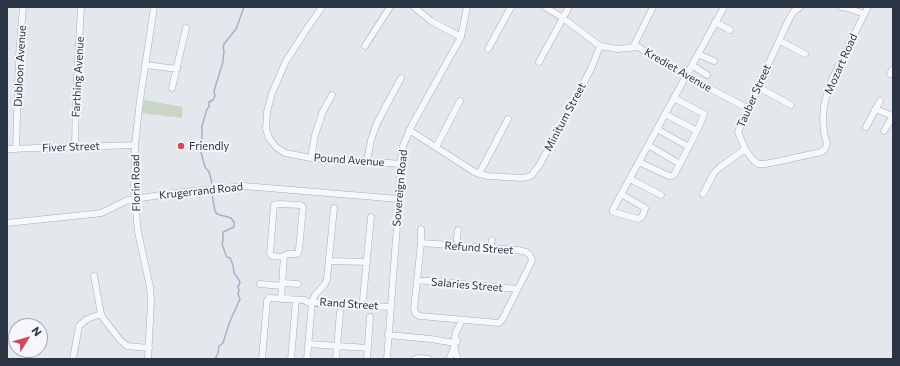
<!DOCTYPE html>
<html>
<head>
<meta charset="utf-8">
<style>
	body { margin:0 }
	#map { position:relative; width:900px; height:366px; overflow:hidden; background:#e4e7ec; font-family:Commissioner,sans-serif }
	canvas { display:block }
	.frame { position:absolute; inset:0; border:8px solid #2b3445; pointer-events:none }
	.north { position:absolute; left:8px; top:318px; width:40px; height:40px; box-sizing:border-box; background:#f4f6f9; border:1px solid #a4a8b1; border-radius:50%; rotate:53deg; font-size:11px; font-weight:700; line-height:16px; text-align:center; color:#2b3445 }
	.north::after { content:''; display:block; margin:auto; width:14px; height:18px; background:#d1495b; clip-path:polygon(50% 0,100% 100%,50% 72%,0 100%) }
</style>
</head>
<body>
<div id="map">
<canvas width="900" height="366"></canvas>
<div class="frame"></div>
<div class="north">N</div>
</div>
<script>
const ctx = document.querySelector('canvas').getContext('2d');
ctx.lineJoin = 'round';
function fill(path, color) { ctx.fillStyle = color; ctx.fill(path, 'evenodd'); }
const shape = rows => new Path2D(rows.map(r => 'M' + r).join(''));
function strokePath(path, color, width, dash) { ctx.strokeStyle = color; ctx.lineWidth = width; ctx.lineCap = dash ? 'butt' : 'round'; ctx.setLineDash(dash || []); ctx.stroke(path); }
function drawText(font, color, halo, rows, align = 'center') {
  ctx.font = font + ' Commissioner,sans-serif'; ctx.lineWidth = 4; ctx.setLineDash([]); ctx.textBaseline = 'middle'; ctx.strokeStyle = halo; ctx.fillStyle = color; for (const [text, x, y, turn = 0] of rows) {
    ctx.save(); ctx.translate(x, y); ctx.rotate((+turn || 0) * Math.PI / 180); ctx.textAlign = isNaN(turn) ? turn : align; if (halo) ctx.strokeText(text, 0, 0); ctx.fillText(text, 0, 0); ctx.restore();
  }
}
fill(shape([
	[144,100,183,107,182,118,142,113]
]), '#c9d6c5');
strokePath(shape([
	[212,185,211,179,209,172,205,167,200,149,202,144,202,126,207,109,209,107,209,102,213,100,215,96,214,91,223,62,224,51,223,48,224,44,236,29,244,7],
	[212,192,213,200,215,211,217,214,231,218,234,222,234,227,223,232,223,240,222,244,226,255,227,257,230,258,233,265,234,273,239,280,240,283,238,286,239,290,238,294,240,299,230,321,223,343,219,346,218,353,215,359]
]), '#9fb4cc', 1.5);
const minor = shape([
	[322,7,308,27,286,61,272,93,267,112,266,129,269,138,276,147,285,153,311,158,337,161,367,161,400,164],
	[414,7,431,21,461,37],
	[545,7,563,18,600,46,618,49,638,47,686,76,749,109],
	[800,7,794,11,788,21,758,87,738,132,745,149,754,161,758,164,765,164,780,161,821,152,825,149,827,144,824,133,823,117,824,106,827,94,832,79,868,7],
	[841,7,848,8,864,14],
	[715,22,730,30],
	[780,41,805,54],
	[365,46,390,7],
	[633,47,653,7],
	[488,49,511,7],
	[698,54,714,61],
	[539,62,569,7],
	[146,65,177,69],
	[692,65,707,75],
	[890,74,893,69],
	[758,87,791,105],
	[172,88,186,28],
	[875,109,893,116],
	[665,114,697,131],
	[866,127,880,101],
	[657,129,689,147],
	[409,130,473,171,479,174,488,176,522,178,528,177,532,175,540,164,591,69,600,46],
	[884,131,893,116],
	[648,145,680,164],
	[75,147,76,98,81,7],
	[436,147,460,101],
	[7,149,135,145],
	[16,149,19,55,23,7],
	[311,158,315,135,323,111,332,95],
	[367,161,371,140,377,123,401,78],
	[639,162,669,176,672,176,674,175,697,131,704,114,674,98],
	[479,174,508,119],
	[630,179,661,195],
	[621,194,645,208,645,209,642,217,638,219,613,212,613,209,724,7],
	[703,194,714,173,719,168,745,149],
	[7,223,93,214,101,213,128,200,174,193,244,186,399,199],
	[421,243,518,250,526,252,529,254,532,259,531,263,503,318,501,321,499,323,420,316,416,314,414,309,421,243],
	[421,243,421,229],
	[456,246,458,230],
	[491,248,492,240],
	[329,261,367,262],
	[94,276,101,314,103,318,120,340,127,346,149,348],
	[417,280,518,289],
	[282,283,298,284],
	[260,284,282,286],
	[281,299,284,256,288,254,296,254,298,253,299,249,303,207,301,205,279,204,274,205,270,253,272,256,284,257],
	[363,299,371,217],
	[388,335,431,339,455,343,457,342,457,341],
	[455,339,456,332,462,320],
	[308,344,368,348],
	[455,348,456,354,458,359],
	[73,359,79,326,87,319,101,314],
	[148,359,151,301,150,287,138,232,134,190,135,145,140,100,154,7],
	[262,359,267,301,269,298,305,300,307,302,390,307],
	[291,359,296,300],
	[307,359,312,302,315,295,325,284,327,279,334,208],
	[336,359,340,312],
	[367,359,370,317],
	[387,359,399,199,400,164,403,146,412,125,461,37,467,7],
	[415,359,418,358,429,359],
	[449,359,452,353,455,343]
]);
strokePath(minor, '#a9aeb7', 7);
strokePath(minor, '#f7f8fa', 6);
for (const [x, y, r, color] of [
	[181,146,4,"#d1495b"]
]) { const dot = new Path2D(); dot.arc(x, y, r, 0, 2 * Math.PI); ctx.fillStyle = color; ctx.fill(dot); strokePath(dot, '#f4f6f9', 1.5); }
drawText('11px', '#2b3445', '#f4f6f9', [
	["Mozart Road",841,64,-66],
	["Dubloon Avenue",20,66,-87],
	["Krediet Avenue",678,70,30],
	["Farthing Avenue",78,77,-87],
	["Tauber Street",754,96,-66],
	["Minitum Street",565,117,-62],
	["Fiver Street",71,147,-2],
	["Pound Avenue",349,160,4],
	["Florin Road",136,183,-91],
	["Sovereign Road",400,188,-85],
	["Krugerrand Road",201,191,-6],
	["Refund Street",479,248,4],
	["Salaries Street",467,285,5],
	["Rand Street",349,304,4]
]);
drawText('11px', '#2b3445', '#f4f6f9', [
	["Friendly",189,146]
], 'left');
</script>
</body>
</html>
